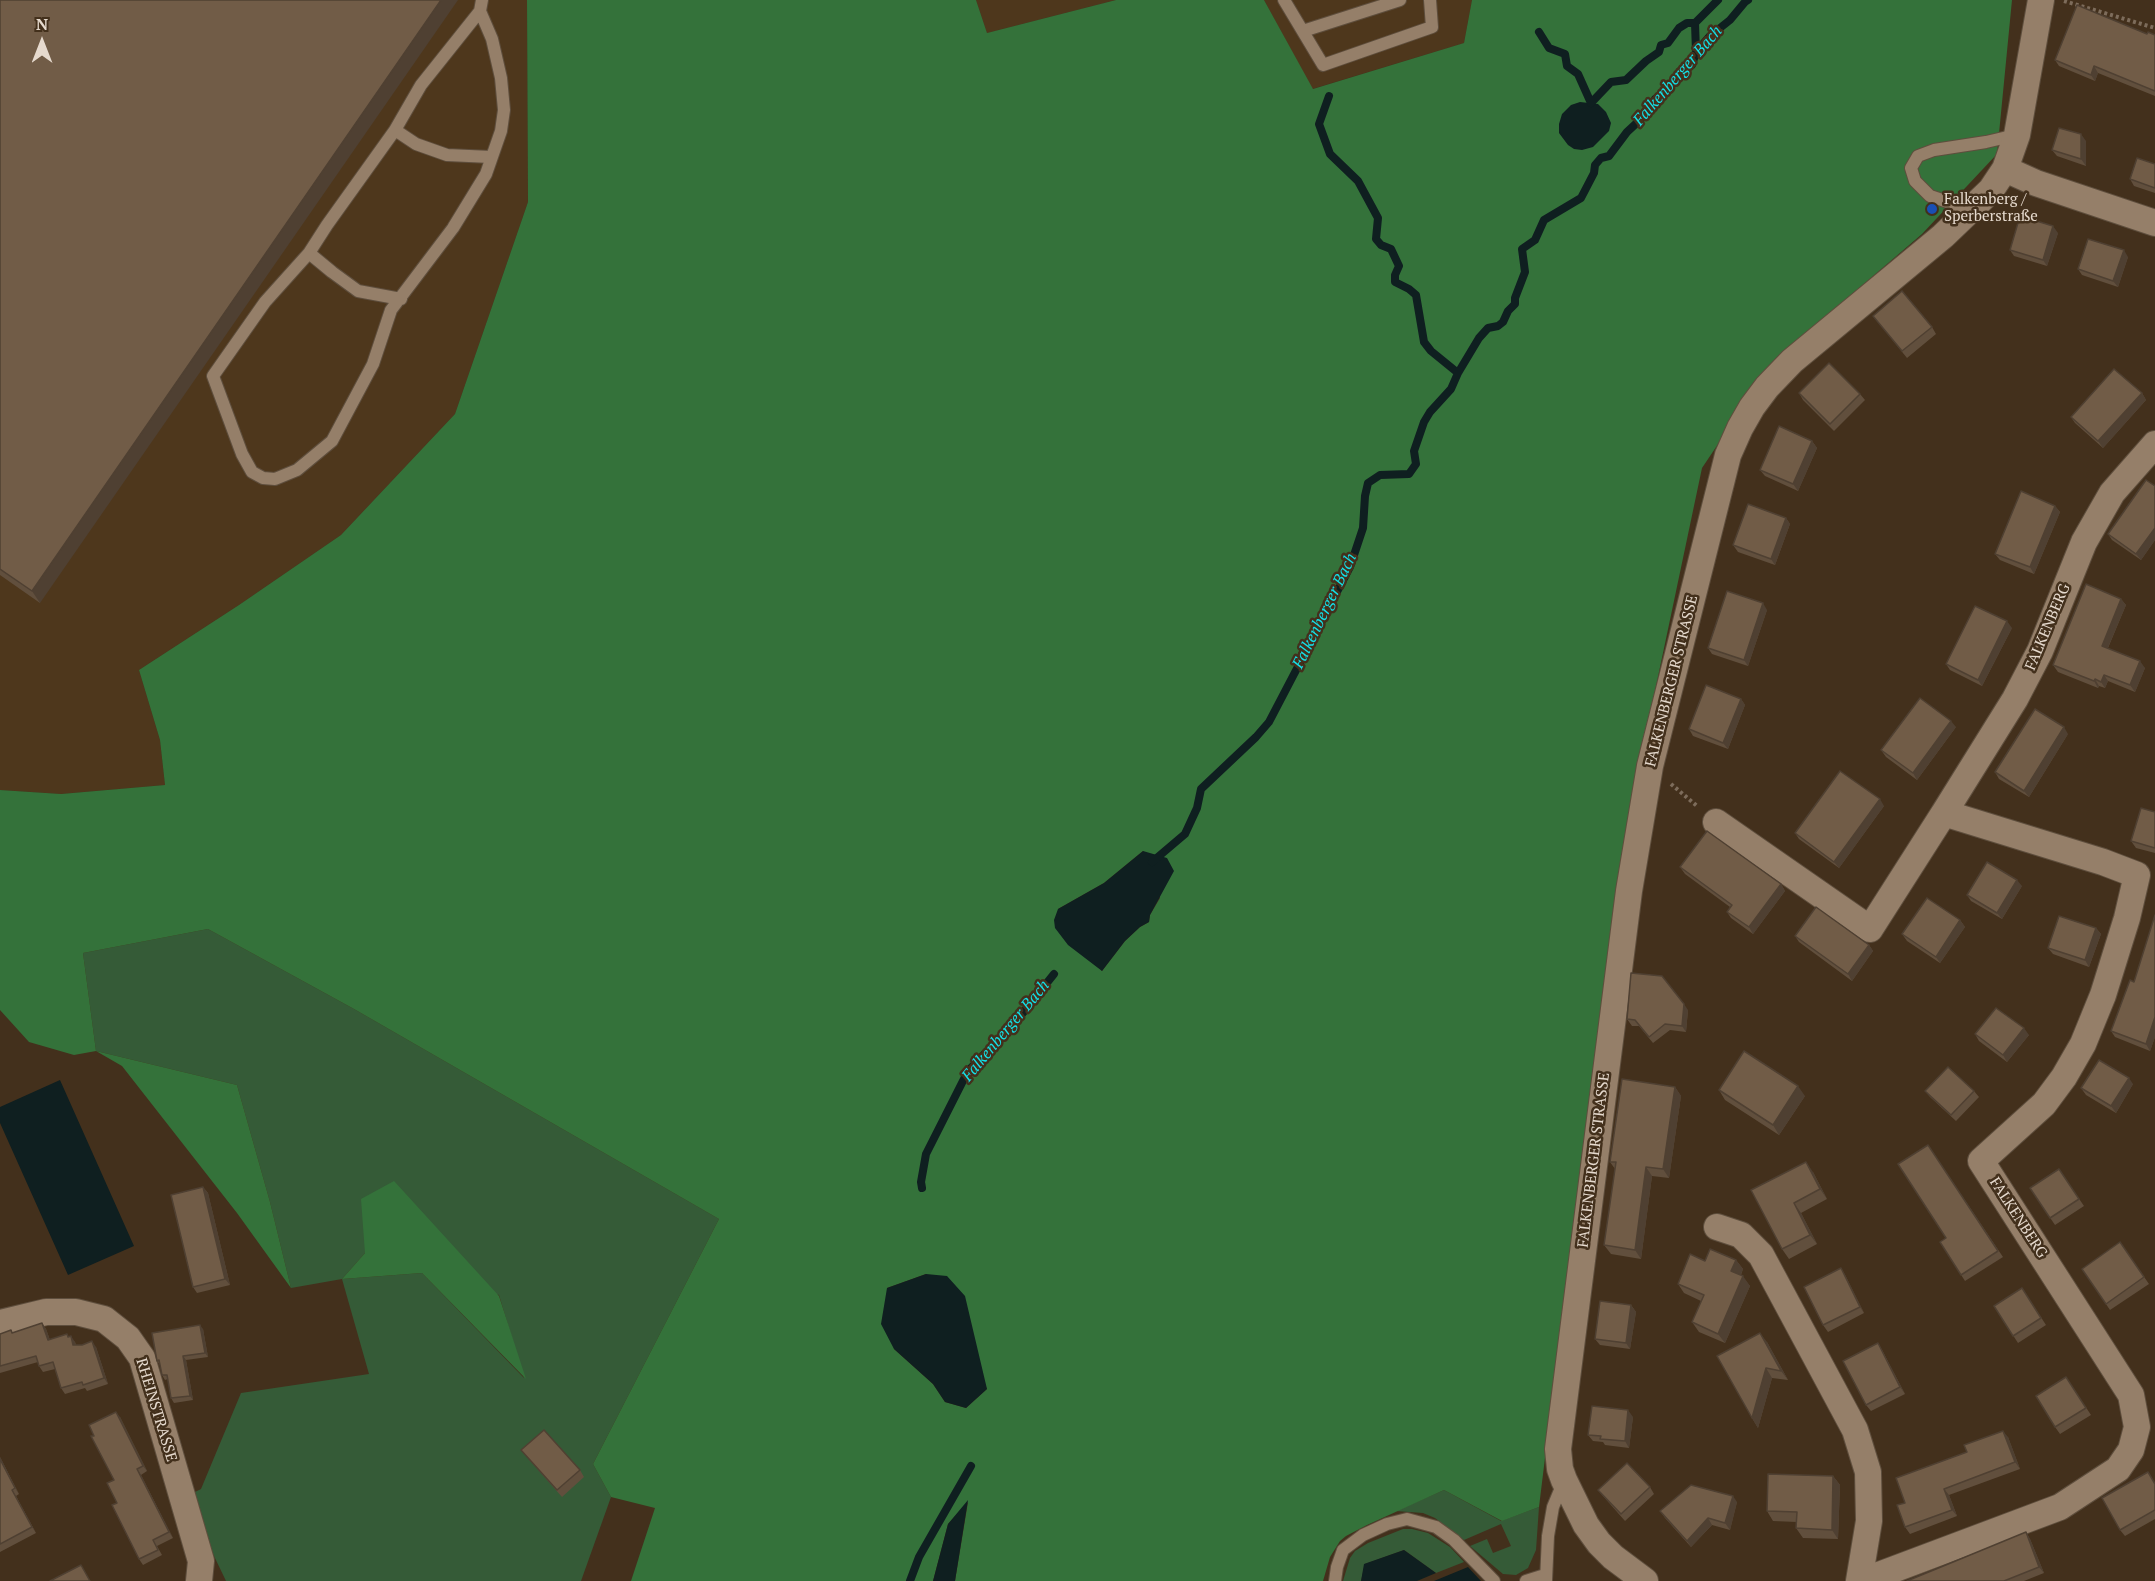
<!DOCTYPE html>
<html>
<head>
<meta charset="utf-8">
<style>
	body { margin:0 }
	#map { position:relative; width:2155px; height:1581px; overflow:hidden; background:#43301c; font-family:"PT Serif",serif }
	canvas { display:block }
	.north { position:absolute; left:12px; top:12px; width:60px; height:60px; -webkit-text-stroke:4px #43301c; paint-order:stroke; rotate:0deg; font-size:16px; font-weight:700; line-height:24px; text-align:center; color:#e6dace }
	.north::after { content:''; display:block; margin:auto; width:21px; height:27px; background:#e6dace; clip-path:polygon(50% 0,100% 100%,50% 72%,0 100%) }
</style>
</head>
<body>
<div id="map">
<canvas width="2155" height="1581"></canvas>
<div class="north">N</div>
</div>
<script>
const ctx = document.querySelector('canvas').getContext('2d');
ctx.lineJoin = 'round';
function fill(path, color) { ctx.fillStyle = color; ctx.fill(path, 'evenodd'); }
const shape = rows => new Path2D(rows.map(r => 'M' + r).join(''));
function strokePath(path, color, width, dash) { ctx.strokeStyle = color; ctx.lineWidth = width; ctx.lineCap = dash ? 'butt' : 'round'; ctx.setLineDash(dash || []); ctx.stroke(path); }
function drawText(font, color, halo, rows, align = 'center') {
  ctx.font = font + ' "PT Serif",serif'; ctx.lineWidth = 5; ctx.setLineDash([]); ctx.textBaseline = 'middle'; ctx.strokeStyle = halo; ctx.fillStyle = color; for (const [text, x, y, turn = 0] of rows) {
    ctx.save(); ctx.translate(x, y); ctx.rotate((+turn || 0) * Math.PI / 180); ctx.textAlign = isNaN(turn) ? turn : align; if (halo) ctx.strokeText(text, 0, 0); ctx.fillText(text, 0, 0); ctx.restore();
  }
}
fill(shape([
	[0,0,527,0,528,202,455,414,341,535,239,605,139,670,160,740,165,785,61,794,0,790],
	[976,0,1116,0,987,33],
	[1264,0,1472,0,1464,43,1312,89]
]), '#4e371c');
fill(shape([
	[208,929,354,1009,719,1219,593,1464,611,1497,581,1581,226,1581,203,1533,191,1494,201,1489,241,1393,369,1374,342,1279,291,1288,270,1202,237,1085,96,1051,83,953],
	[365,1253,499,1295,524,1378,422,1273,342,1279],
	[1444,1490,1501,1521,1539,1507,1536,1550,1528,1568,1516,1575,1503,1574,1470,1546,1487,1539,1493,1553,1511,1546,1501,1524,1464,1540,1435,1518,1423,1513,1396,1511],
	[1403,1529,1412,1529,1428,1533,1450,1547,1464,1562,1436,1573,1404,1550,1365,1564,1361,1581,1343,1581,1350,1558,1355,1551,1368,1543]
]), '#355b37');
fill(shape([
	[527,0,976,0,987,33,1116,0,1264,0,1313,89,1464,43,1472,0,2012,0,1997,154,1922,234,1773,362,1702,468,1636,781,1581,1163,1539,1507,1502,1521,1444,1490,1367,1525,1346,1536,1340,1541,1330,1557,1323,1581,955,1581,968,1502,948,1524,933,1581,631,1581,655,1508,611,1497,593,1464,719,1219,354,1009,208,929,83,953,96,1051,237,1085,270,1202,291,1288,237,1213,122,1066,96,1051,74,1055,29,1042,0,1010,0,790,61,794,165,785,160,740,139,670,239,605,341,535,455,414,528,202],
	[1143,851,1160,898,1150,915,1149,922,1140,927,1125,941,1102,971,1058,909,1104,883],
	[926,1274,987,1389,966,1408,945,1402,933,1384,894,1349,887,1288],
	[394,1181,499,1296,526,1379,422,1273,342,1279,365,1253,361,1199]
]), '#34723a');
fill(shape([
	[1580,102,1598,104,1606,112,1611,123,1609,131,1593,147,1582,150,1574,149,1568,145,1559,133,1559,124,1562,114,1571,105],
	[1143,851,1167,858,1174,871,1150,915,1149,922,1140,927,1125,941,1102,971,1068,945,1055,928,1054,920,1058,909,1104,883],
	[60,1080,134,1246,68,1275,0,1123,0,1107],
	[926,1274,947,1276,965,1296,987,1389,966,1408,945,1402,933,1384,894,1349,881,1324,887,1288],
	[968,1500,955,1581,933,1581,948,1524],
	[1404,1550,1436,1573,1417,1581,1361,1581,1364,1564],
	[1468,1567,1481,1581,1434,1581]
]), '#0f1f20');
strokePath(shape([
	[1539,32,1549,48,1565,54,1567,66,1578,74,1591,103,1611,82,1626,80,1646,61,1659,52,1661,45,1668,43,1679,28,1687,23,1695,23],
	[1696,52,1695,23,1718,0],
	[1329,96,1319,124,1330,154,1358,181,1378,218,1376,239,1381,245,1391,249,1399,266,1395,275,1395,282,1409,289,1416,295,1424,342,1431,351,1458,373],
	[1152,862,1185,834,1197,808,1201,789,1256,737,1269,722,1350,567,1363,528,1365,496,1368,483,1380,475,1409,474,1416,464,1414,451,1424,422,1430,412,1451,389,1458,373,1479,338,1488,328,1498,326,1503,322,1508,311,1515,304,1515,298,1525,272,1522,249,1535,240,1544,220,1581,198,1594,173,1595,165,1601,158,1609,156,1627,132,1641,119,1655,99,1664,94,1674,82,1675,78,1680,71,1685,70,1687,66,1692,65,1696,52,1710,36,1730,20,1745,2,1748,0],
	[922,1188,921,1182,926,1154,968,1071,1018,1019,1054,974],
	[910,1581,919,1557,971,1466]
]), '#0f1f20', 8);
const service = shape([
	[1284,0,1323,65,1432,27,1430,0],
	[480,11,492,39,501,78,504,110,501,131,486,174,453,228,391,310,373,364,332,441,297,470,275,479,263,478,252,472,242,454,213,376,265,302,309,253,327,225,395,130,421,85,480,11,482,0],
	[1303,31,1400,0],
	[395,130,416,144,447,155,491,157],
	[1973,205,1951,203,1930,196,1915,181,1911,168,1918,156,1934,150,1986,142,2016,135],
	[309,253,332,272,358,291,401,299],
	[1335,1581,1337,1567,1343,1550,1363,1535,1387,1524,1407,1519,1436,1527,1454,1540,1494,1581],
	[1526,1581,1545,1575],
	[1546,1581,1548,1536,1553,1507,1563,1483]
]);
const minor = shape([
	[2005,169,2036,183,2155,223],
	[1716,822,1870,929,1944,813],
	[1717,1227,1741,1235,1761,1255,1855,1430,1868,1472,1869,1521,1859,1581],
	[0,1323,46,1312,76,1312,104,1319,128,1338,142,1358,201,1561,199,1581],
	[1645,1581,1613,1557,1599,1543,1586,1525,1564,1480,1560,1469,1558,1449,1629,891,1650,766,1728,455,1740,428,1752,407,1767,387,1792,361,1943,236,1991,190,2005,169,2017,135,2041,0],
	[1863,1581,2060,1507,2118,1469,2131,1450,2137,1427,2131,1395,1981,1161,2044,1104,2064,1077,2083,1044,2103,995,2127,918,2137,875,2103,862,1944,813,2015,699,2040,651,2084,542,2112,493,2155,444]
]);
strokePath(service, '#5e4e3d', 14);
strokePath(minor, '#5e4e3d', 28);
strokePath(shape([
	[2064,1,2155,28],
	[1671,784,1697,806]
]), '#7d6c5b', 4, [3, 3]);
strokePath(service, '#957f69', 12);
strokePath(minor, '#957f69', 26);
fill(shape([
	[0,0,40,603,0,575],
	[2147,34,2155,35,2155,96,2098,73,2095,81,2059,66,2055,60],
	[2086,141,2086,166,2057,156,2052,150],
	[2155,164,2155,193,2134,186,2130,179],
	[2058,233,2047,266,2014,256,2010,250],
	[2128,257,2118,287,2082,275,2078,269],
	[1873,316,1932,327,1936,334,1907,358],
	[1799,393,1860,394,1865,400,1834,431,1803,400],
	[2142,393,2146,400,2103,448,2075,423,2071,417],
	[1812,441,1817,448,1798,491,1765,476,1760,470],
	[2155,486,2155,540,2141,560,2112,540,2108,534],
	[2055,506,2060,512,2034,574,2000,560,1995,554],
	[1786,518,1790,524,1775,565,1738,552,1733,545],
	[2121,599,2126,605,2108,648,2145,668,2135,692,2108,681,2105,688,2099,686,2098,688,2058,672,2053,665],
	[1767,610,1748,666,1712,654,1708,648],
	[2012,628,1982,686,1950,670,1946,664],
	[1741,699,1745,705,1728,749,1693,736,1689,729],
	[1956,727,1917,780,1886,757,1881,750],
	[2068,734,2029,797,1999,779,1995,772],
	[1884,806,1839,868,1799,839,1795,833],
	[2155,812,2155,853,2136,848,2131,841],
	[1680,867,1781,884,1785,891,1753,934,1731,918,1727,912,1730,907,1685,874],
	[2022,886,2002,919,1971,901,1967,895],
	[2155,915,2155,1037,2150,1051,2115,1037,2111,1031,2134,982],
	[1960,920,1965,927,1940,963,1907,941,1902,934],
	[2096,928,2101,934,2089,967,2053,954,2048,948],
	[1795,936,1869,945,1873,951,1852,981,1799,942],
	[1688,1010,1686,1032,1670,1030,1653,1043,1639,1026,1632,1026,1627,1019],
	[1975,1034,2029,1035,2007,1062,1979,1041],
	[2133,1084,2116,1113,2086,1095,2081,1088],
	[1675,1087,1681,1096,1669,1178,1652,1176,1641,1259,1611,1254,1604,1245,1615,1169,1610,1162],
	[1719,1090,1805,1096,1779,1135,1725,1100],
	[1925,1091,1974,1091,1979,1097,1956,1121,1930,1097],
	[1928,1145,2003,1257,1965,1281,1940,1242,1946,1238],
	[2059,1169,2084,1206,2055,1225,2030,1188],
	[1813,1172,1827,1199,1801,1213,1817,1244,1789,1259,1782,1249,1751,1190],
	[203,1187,208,1193,230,1285,197,1293,193,1287],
	[2120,1242,2149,1284,2110,1310,2082,1269],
	[1736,1260,1743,1269,1741,1275,1750,1286,1725,1343,1699,1332,1692,1322,1701,1301,1684,1293,1678,1284,1705,1261],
	[1841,1268,1845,1275,1864,1313,1828,1332,1823,1325],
	[2022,1288,2046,1325,2018,1343,1994,1306],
	[1631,1305,1636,1312,1630,1349,1600,1345,1595,1339],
	[42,1323,46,1329,50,1340,67,1334,69,1337,75,1342,76,1345,96,1347,108,1384,87,1391,85,1388,65,1394,61,1388,55,1369,43,1372,39,1366,38,1362,0,1373,0,1334,11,1330,13,1333],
	[203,1329,208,1357,186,1360,193,1400,174,1403,171,1398,168,1379,165,1380,162,1375,160,1365,157,1361],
	[1767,1342,1788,1380,1772,1378,1758,1428,1752,1418],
	[1882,1350,1905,1394,1871,1411,1866,1405],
	[2066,1377,2091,1415,2060,1434,2055,1427],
	[120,1417,147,1471,141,1475,173,1538,157,1546,162,1555,143,1565,139,1559,117,1503,114,1480],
	[1633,1417,1629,1448,1605,1445,1603,1442,1593,1441,1588,1435],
	[2008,1437,2020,1469,1949,1495,1957,1516,1910,1534,1905,1527,1905,1503],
	[521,1450,580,1470,584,1477,562,1497,526,1456],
	[0,1457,19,1494,16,1496,36,1533,0,1552],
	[2148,1472,2155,1483,2155,1519,2125,1536,2120,1530],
	[1833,1476,1840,1485,1838,1539,1803,1538,1796,1528,1797,1522,1773,1521,1767,1511],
	[1650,1487,1654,1494,1625,1521,1603,1496,1598,1490],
	[1737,1502,1730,1530,1712,1525,1691,1547,1665,1518,1660,1511],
	[2026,1532,2030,1539,2044,1573,2024,1581,1907,1581]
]), '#614f3d');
fill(shape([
	[441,0,458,0,40,603,32,591],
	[2094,66,2098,73,2095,81,2091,75],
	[2081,134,2086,141,2086,166,2081,159],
	[2053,226,2058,233,2047,266,2043,260],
	[2124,250,2128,257,2118,287,2113,281],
	[2142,393,2146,400,2103,448,2098,441],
	[1812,441,1817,448,1798,491,1793,484],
	[2055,506,2060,512,2034,574,2030,567],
	[1786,518,1790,524,1775,565,1771,559],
	[2155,528,2155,540,2141,560,2136,554],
	[2121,599,2126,605,2106,652,2102,646],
	[1763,603,1767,610,1748,666,1744,660],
	[2007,621,2012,628,1982,686,1978,680],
	[2140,661,2145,668,2135,692,2130,685],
	[2104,675,2108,681,2105,688,2101,682],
	[2095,679,2099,686,2098,688,2094,681],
	[1741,699,1745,705,1728,749,1723,743],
	[1951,721,1956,727,1917,780,1913,773],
	[2064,727,2068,734,2029,797,2024,791],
	[1880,799,1884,806,1839,868,1834,862],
	[2017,880,2022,886,2002,919,1997,913],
	[1781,884,1785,891,1753,934,1749,927],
	[1960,920,1965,927,1940,963,1936,957],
	[2096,928,2101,934,2089,967,2085,960],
	[1869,945,1873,951,1852,981,1848,974],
	[1684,1004,1688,1010,1686,1032,1682,1026],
	[2155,1017,2155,1037,2150,1051,2146,1044],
	[2024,1028,2029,1035,2007,1062,2003,1055],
	[2129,1078,2133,1084,2116,1113,2111,1106],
	[1798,1086,1805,1096,1779,1135,1773,1125],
	[1675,1087,1681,1096,1669,1178,1663,1169],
	[1806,1162,1813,1172,1827,1199,1820,1189],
	[1646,1167,1652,1176,1641,1259,1635,1250],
	[203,1187,208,1193,230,1285,225,1279],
	[1794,1203,1801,1213,1817,1244,1810,1235],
	[1736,1260,1743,1269,1738,1281,1731,1271],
	[1841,1268,1845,1275,1864,1313,1860,1307],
	[1743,1276,1750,1286,1725,1343,1718,1334],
	[1631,1305,1636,1312,1630,1349,1626,1343],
	[42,1323,46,1329,52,1346,48,1340],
	[200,1325,203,1329,208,1357,205,1353],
	[1760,1333,1767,1342,1788,1380,1781,1371],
	[71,1336,75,1342,77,1350,73,1345],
	[92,1341,96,1347,108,1384,104,1378],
	[1878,1343,1882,1350,1905,1394,1900,1387],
	[183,1356,186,1360,193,1400,190,1396],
	[1766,1368,1772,1378,1758,1428,1752,1418],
	[1628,1410,1633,1417,1629,1448,1625,1441],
	[116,1412,120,1417,147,1471,143,1466],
	[2003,1431,2008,1437,2020,1469,2015,1462],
	[0,1457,19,1494,15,1488,0,1459],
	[137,1469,141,1475,173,1538,169,1532],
	[1833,1476,1840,1485,1838,1539,1832,1530],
	[1944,1489,1949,1495,1957,1516,1952,1510],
	[12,1490,16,1496,36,1533,32,1527],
	[1733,1496,1737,1502,1730,1530,1725,1523],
	[1708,1518,1712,1525,1691,1547,1687,1541],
	[2026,1532,2030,1539,2044,1573,2039,1567]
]), '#4f4032');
const building = shape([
	[0,0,441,0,32,591,0,569,0,0],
	[2077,5,2147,34,2148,32,2155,35,2155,91,2094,66,2091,75,2055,60,2077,5],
	[2059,128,2081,134,2081,159,2052,150,2059,128],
	[2137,158,2155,164,2155,188,2130,179,2137,158],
	[2020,216,2053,226,2043,260,2010,250,2020,216],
	[2088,239,2124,250,2113,281,2078,269,2088,239],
	[1902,291,1932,327,1902,351,1873,316,1902,291],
	[1829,363,1860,394,1830,424,1799,393,1829,363],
	[2114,369,2142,393,2098,441,2071,417,2114,369],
	[1779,426,1812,441,1793,484,1760,470,1779,426],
	[2146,480,2155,486,2155,528,2136,554,2108,534,2146,480],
	[2021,491,2055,506,2030,567,1995,554,2021,491],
	[1748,504,1786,518,1771,559,1733,545,1748,504],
	[2086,584,2121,599,2102,646,2140,661,2130,685,2104,675,2101,682,2095,679,2094,681,2053,665,2086,584],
	[1727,591,1763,603,1744,660,1708,648,1727,591],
	[1975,606,2007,621,1978,680,1946,664,1975,606],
	[1706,685,1741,699,1723,743,1689,729,1706,685],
	[1920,698,1951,721,1913,773,1881,750,1920,698],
	[2035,709,2064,727,2024,791,1995,772,2035,709],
	[1840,771,1880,799,1834,862,1795,833,1840,771],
	[2141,808,2155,812,2155,848,2131,841,2141,808],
	[1707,831,1781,884,1749,927,1727,912,1732,905,1680,867,1707,831],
	[1987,862,2017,880,1997,913,1967,895,1987,862],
	[1927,898,1960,920,1936,957,1902,934,1927,898],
	[1816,907,1869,945,1848,974,1795,936,1816,907],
	[2155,915,2155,1017,2146,1044,2111,1031,2130,980,2134,982,2155,915],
	[2059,916,2096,928,2085,960,2048,948,2059,916],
	[1631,973,1662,976,1684,1004,1682,1026,1665,1024,1649,1037,1635,1020,1627,1019,1631,973],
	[1996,1008,2024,1028,2003,1055,1975,1034,1996,1008],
	[1744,1051,1798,1086,1773,1125,1719,1090,1744,1051],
	[2099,1060,2129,1078,2111,1106,2081,1088,2099,1060],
	[1948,1067,1974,1091,1951,1115,1925,1091,1948,1067],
	[1622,1079,1675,1087,1663,1169,1646,1167,1635,1250,1604,1245,1616,1162,1610,1162,1622,1079],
	[1928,1145,1998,1251,1961,1275,1940,1242,1946,1238,1898,1164,1928,1145],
	[1806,1162,1820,1189,1794,1203,1810,1235,1782,1249,1751,1190,1806,1162],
	[2059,1169,2079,1199,2050,1218,2030,1188,2059,1169],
	[203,1187,225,1279,193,1287,171,1195,203,1187],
	[2120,1242,2144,1277,2106,1304,2082,1269,2120,1242],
	[1710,1249,1736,1260,1731,1271,1743,1276,1718,1334,1692,1322,1704,1295,1678,1284,1690,1254,1705,1261,1710,1249],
	[1841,1268,1860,1307,1823,1325,1804,1287,1841,1268],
	[2022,1288,2041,1318,2013,1336,1994,1306,2022,1288],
	[1600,1301,1631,1305,1626,1343,1595,1339,1600,1301],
	[42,1323,48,1340,67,1334,68,1337,71,1336,73,1345,82,1345,92,1341,104,1378,83,1385,82,1382,61,1388,53,1362,39,1366,36,1356,0,1366,0,1334,11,1330,12,1333,42,1323],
	[200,1325,205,1353,183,1356,190,1396,171,1398,167,1375,162,1375,159,1360,157,1361,152,1333,200,1325],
	[1760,1333,1781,1371,1766,1368,1752,1418,1717,1356,1760,1333],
	[1878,1343,1900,1387,1866,1405,1843,1361,1878,1343],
	[2066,1377,2086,1408,2055,1427,2036,1396,2066,1377],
	[1592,1406,1628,1410,1625,1441,1600,1439,1601,1436,1588,1435,1592,1406],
	[116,1412,143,1466,137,1469,169,1532,153,1540,158,1550,139,1559,112,1505,117,1503,107,1483,114,1480,91,1436,94,1436,89,1425,116,1412],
	[544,1430,580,1470,557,1490,521,1450,544,1430],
	[2003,1431,2015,1462,1944,1489,1952,1510,1905,1527,1897,1505,1905,1503,1896,1478,1967,1452,1964,1445,2003,1431],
	[0,1459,15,1488,12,1490,32,1527,0,1544,0,1459],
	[1627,1463,1650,1487,1621,1514,1598,1490,1627,1463],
	[2148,1472,2155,1484,2155,1510,2120,1530,2102,1498,2148,1472],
	[1768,1474,1833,1476,1832,1530,1796,1528,1797,1512,1767,1511,1768,1474],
	[1691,1485,1733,1496,1725,1523,1708,1518,1687,1541,1660,1511,1691,1485],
	[2026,1532,2039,1567,2004,1581,1907,1581,2026,1532],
	[81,1565,90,1581,50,1581,81,1565]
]);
fill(building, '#715c47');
strokePath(building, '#4f4032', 1.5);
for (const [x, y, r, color] of [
	[1932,209,6,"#1a4fb4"]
]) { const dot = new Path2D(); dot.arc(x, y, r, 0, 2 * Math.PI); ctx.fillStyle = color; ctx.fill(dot); strokePath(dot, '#43301c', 2); }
drawText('15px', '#e6dace', '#43301c', [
	["Falkenberg /",1944,200],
	["Sperberstraße",1944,217]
], 'left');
drawText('15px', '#e6dace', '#43301c', [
	["FALKENBERG",2048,627,-67],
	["FALKENBERGER STRASSE",1672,681,-76],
	["FALKENBERGER STRASSE",1594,1160,-83],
	["FALKENBERG",2018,1218,57],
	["RHEINSTRASSE",156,1410,73]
]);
drawText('italic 16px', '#13e1e9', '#43301c', [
	["Falkenberger Bach",1678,76,-49],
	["Falkenberger Bach",1325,611,-64],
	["Falkenberger Bach",1006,1031,-50]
]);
</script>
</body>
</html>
